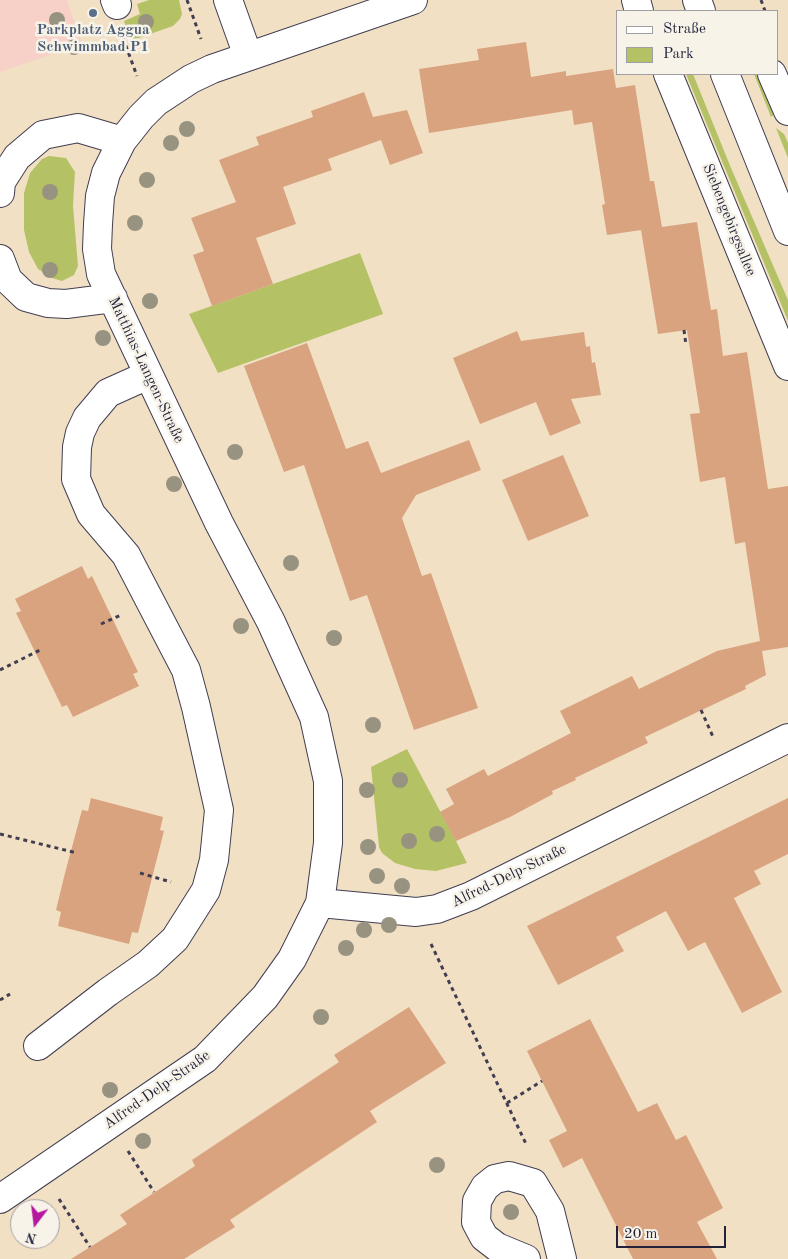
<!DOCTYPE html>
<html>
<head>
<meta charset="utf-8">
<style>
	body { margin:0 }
	#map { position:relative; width:788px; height:1259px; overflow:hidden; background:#f2e0c5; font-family:"Old Standard TT",serif }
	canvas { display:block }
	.legend { position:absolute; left:616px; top:10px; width:162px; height:65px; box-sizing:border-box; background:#f7f3e8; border:1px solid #a29fa3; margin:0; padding:6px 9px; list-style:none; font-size:15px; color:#22223b }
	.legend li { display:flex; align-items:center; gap:10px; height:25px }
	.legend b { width:25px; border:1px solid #a29fa3 }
	.north { position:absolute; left:10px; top:1199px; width:50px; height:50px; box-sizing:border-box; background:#f7f3e8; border:1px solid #a29fa3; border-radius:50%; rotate:195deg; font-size:14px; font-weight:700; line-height:20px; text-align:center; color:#22223b }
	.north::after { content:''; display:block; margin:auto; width:18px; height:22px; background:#b5179e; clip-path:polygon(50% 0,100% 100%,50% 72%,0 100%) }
	.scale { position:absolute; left:616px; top:1226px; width:110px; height:22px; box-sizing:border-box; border:2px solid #22223b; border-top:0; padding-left:6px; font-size:15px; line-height:18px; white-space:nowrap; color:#22223b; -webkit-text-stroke:4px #f7f3e8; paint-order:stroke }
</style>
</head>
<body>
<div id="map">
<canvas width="788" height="1259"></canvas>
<ul class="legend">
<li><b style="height:6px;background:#fff"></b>Straße</li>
<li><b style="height:14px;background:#b4c265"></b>Park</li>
</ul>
<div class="north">N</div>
<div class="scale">20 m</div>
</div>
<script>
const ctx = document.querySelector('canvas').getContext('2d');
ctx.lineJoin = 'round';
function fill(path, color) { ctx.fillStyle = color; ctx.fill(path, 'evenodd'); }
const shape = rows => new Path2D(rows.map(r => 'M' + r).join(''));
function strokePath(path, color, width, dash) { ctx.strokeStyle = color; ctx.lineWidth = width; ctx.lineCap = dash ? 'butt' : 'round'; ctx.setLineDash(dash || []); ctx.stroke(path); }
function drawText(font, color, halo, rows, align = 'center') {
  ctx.font = font + ' "Old Standard TT",serif'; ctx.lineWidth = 5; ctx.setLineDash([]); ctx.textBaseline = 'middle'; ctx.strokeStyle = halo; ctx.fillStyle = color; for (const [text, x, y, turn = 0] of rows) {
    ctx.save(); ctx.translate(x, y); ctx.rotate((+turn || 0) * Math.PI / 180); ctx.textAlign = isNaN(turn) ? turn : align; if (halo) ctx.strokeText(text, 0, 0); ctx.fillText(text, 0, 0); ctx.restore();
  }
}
fill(shape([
	[0,0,67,0,82,44,0,72]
]), '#f7d1c7');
fill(shape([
	[149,0,179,0,182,14,180,19,173,26,130,41,124,21,140,14,137,4],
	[686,74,693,74,731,168,788,300,788,321],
	[754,74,760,74,776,113,771,117],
	[776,128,784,134,788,143,788,158],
	[49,156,66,158,75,172,73,206,78,266,74,275,62,281,52,278,38,269,29,252,24,230,24,193,30,173,42,159],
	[360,253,383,314,218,373,189,314],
	[407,749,456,841,467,863,436,871,415,869,395,863,382,853,379,847,371,767]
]), '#b4c265');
fill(shape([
	[526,42,531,77,566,71,566,76,613,69,616,88,635,85,650,181,654,181,662,227,607,235,602,205,605,204,592,122,574,125,572,110,429,133,419,69,479,60,477,49],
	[364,92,373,117,407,110,423,153,390,165,381,140,328,159,332,170,283,187,296,224,256,238,273,284,212,306,193,255,204,251,191,218,236,202,219,160,259,145,256,137,313,117,311,111],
	[697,222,711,310,717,309,723,356,747,352,768,489,788,486,788,647,762,651,766,675,745,686,746,689,645,737,648,743,575,778,576,780,552,791,553,794,510,817,456,841,440,812,454,804,446,789,484,769,488,776,571,733,560,711,632,676,639,689,717,651,760,641,745,542,735,544,725,477,700,482,690,414,700,413,687,330,658,334,641,230],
	[517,331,521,341,584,332,586,347,590,346,592,363,595,362,601,395,571,399,581,423,550,436,536,402,480,424,453,358],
	[307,343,346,449,368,441,381,473,469,440,481,470,416,495,402,518,422,576,431,573,478,708,414,730,367,595,350,601,304,465,284,472,244,366],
	[563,455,589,516,528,541,502,480],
	[82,566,88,579,92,576,138,672,133,674,139,686,73,717,67,705,62,707,16,613,21,611,15,599],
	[91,798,163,817,160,830,164,831,138,933,132,932,129,944,58,926,61,912,56,910,65,873,82,810,88,811],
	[788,798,788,854,754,871,761,884,734,898,782,992,742,1013,705,942,688,951,666,911,616,937,624,951,558,985,527,926],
	[409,1007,446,1063,370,1111,377,1122,230,1220,235,1227,184,1259,71,1259,127,1224,120,1215,195,1166,192,1160,339,1062,334,1055],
	[590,1019,638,1112,657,1103,676,1140,686,1135,723,1208,697,1222,717,1259,633,1259,582,1158,563,1168,549,1140,567,1131,527,1051]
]), '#d8a37e');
const minor = shape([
	[115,0,117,5],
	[228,0,248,56],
	[636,0,639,11],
	[697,0,701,11],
	[668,74,788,366],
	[725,74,788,231],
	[772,74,788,111],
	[0,193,1,182,17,157,43,135,78,128,122,141],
	[0,259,8,280,26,297,48,303,66,304,113,298],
	[320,903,416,912,437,909,471,896,788,738],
	[38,1046,108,992,148,964,175,939,206,890,214,860,219,810,196,707,186,670,126,555,91,514,76,479,77,447,80,433,87,418,108,393,148,375],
	[0,1199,205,1059,265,997,292,959,320,903,328,843,328,781,314,717,271,622,219,523,101,274,97,249,98,224,100,196,106,173,122,141,141,117,156,102,191,79,212,69,413,0],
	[526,1259,497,1247,484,1237,476,1222,477,1201,485,1187,495,1179,509,1176,533,1183,550,1211,562,1259]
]);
strokePath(minor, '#413e50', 30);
strokePath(shape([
	[187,0,201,39],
	[761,0,765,11],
	[123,38,137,76],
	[684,330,686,345],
	[101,624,121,615],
	[0,670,40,650],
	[701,710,714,739],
	[0,834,77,853],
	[140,873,171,882],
	[431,944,527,1146],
	[0,1000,10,994],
	[507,1103,542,1081],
	[128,1151,154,1192],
	[59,1199,90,1247]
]), '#413e50', 3, [4, 4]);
strokePath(minor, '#fff', 28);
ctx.fillStyle = '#989280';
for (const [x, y] of [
	[57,20],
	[146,22],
	[74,47],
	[187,129],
	[171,143],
	[147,180],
	[50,192],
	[135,223],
	[50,270],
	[150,301],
	[103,338],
	[235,452],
	[174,484],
	[291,563],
	[241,626],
	[334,638],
	[373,725],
	[400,780],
	[367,790],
	[437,834],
	[409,841],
	[368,847],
	[377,876],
	[402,886],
	[389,925],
	[364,930],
	[346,948],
	[321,1017],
	[110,1090],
	[143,1141],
	[437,1165],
	[511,1212]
]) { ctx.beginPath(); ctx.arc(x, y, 8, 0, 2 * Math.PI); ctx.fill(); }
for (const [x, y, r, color] of [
	[93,13,5,"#5c6f8a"]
]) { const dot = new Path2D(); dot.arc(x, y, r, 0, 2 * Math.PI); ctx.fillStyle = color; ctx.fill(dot); strokePath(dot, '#f7f3e8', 2); }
drawText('bold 15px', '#4e5e75', '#f7f3e8', [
	["Parkplatz Aggua",93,30],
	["Schwimmbad P1",93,47]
]);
drawText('15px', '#22223b', '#f7f3e8', [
	["Siebengebirgsallee",729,220,68],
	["Matthias-Langen-Straße",146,370,65],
	["Alfred-Delp-Straße",509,876,-26],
	["Alfred-Delp-Straße",157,1090,-35]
]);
</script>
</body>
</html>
